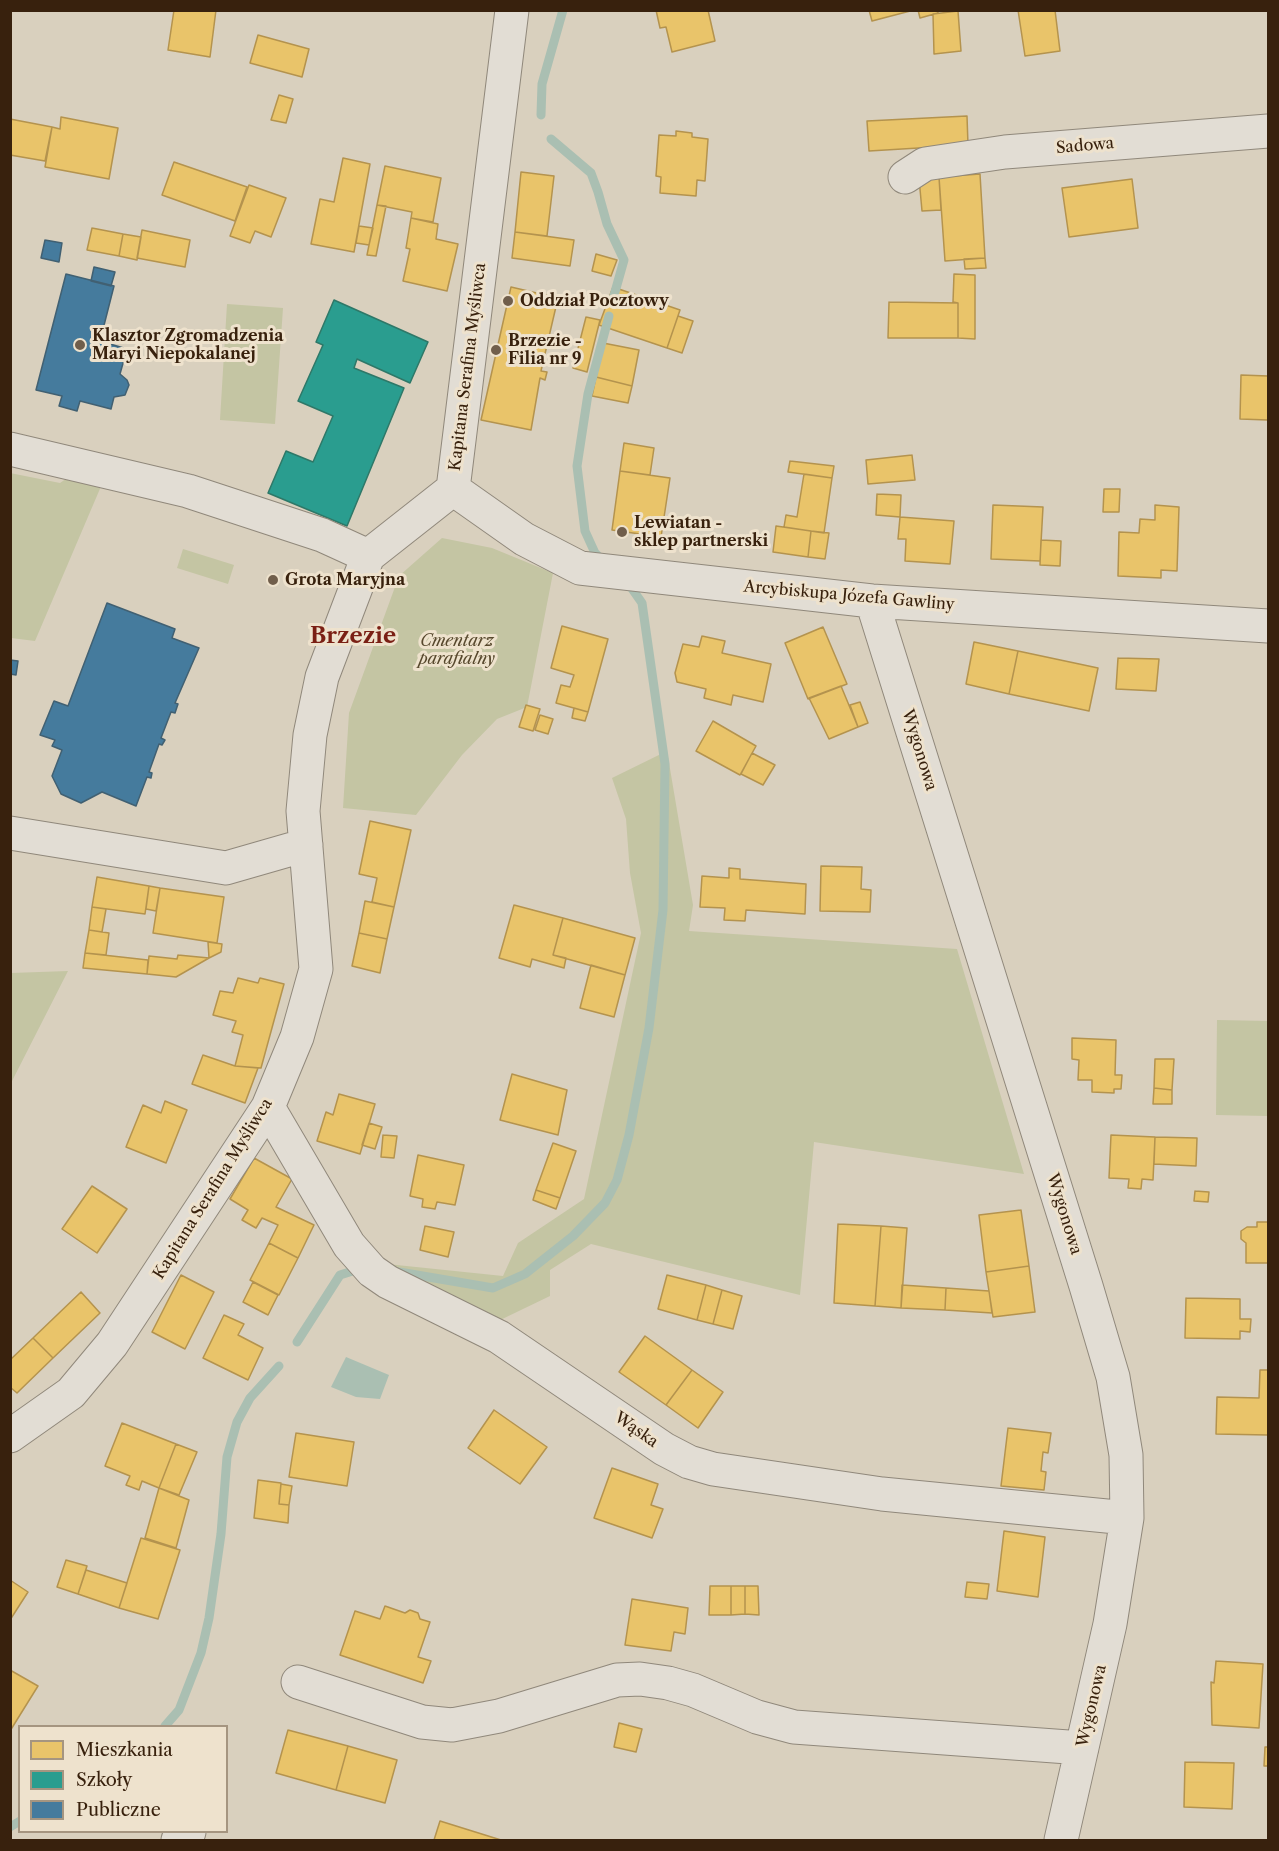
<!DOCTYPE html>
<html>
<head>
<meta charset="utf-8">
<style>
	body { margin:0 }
	#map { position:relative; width:1279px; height:1851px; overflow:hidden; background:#d9d0be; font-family:"Libre Caslon Text",serif }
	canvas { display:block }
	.frame { position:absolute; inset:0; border:12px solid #38210d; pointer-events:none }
	.legend { position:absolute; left:18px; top:1725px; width:210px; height:108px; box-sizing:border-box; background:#eee2cd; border:2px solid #a59580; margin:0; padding:8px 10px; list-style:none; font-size:18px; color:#38210d }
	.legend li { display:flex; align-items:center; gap:12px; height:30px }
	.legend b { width:30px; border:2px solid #a59580 }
</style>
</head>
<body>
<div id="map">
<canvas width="1279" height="1851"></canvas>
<div class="frame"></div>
<ul class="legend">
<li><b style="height:16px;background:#e9c46a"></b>Mieszkania</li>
<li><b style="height:16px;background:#2a9d8f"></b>Szkoły</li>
<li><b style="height:16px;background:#457b9d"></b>Publiczne</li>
</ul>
</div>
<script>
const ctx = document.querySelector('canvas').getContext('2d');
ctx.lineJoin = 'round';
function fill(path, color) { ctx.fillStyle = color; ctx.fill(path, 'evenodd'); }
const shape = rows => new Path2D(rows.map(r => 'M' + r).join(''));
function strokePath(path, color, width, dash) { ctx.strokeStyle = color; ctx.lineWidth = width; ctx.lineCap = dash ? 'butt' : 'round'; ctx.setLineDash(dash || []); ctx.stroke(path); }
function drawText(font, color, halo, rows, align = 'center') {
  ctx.font = font + ' "Libre Caslon Text",serif'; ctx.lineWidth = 6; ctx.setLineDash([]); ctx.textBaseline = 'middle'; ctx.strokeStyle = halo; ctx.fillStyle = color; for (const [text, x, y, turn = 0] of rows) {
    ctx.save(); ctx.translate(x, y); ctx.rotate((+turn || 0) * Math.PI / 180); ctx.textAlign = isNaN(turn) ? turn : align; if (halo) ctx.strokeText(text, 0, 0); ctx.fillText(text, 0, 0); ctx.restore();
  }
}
fill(shape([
	[227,304,283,308,275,424,220,420],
	[10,473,60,483,73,474,102,484,35,641,11,638],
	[442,538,492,548,553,573,527,707,497,719,462,755,416,815,343,808,349,713,399,576],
	[183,549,234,565,228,584,177,568],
	[667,751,693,905,689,931,957,949,1024,1174,814,1142,800,1295,591,1244,550,1270,550,1296,494,1323,387,1264,503,1276,518,1243,584,1199,641,933,630,873,626,819,612,778],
	[68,971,11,1083,11,973],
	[1217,1020,1268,1021,1268,1116,1216,1115]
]), '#c4c5a3');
fill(shape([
	[346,1357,389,1375,380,1399,356,1397,331,1387]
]), '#aabfb2');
const homes = shape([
	[174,10,216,10,210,57,168,50,174,10],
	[656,10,708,10,715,41,672,52,666,27,660,28,656,10],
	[869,10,914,10,872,21,869,10],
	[918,10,937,10,938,13,920,18,918,10],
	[1018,10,1055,10,1060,51,1025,56,1018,10],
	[958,11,961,51,934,54,933,14,958,11],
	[258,35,309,49,302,77,250,63,258,35],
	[279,95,293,99,286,123,271,120,279,95],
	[967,116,968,145,869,151,867,121,967,116],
	[61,117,118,128,109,179,45,167,52,127,60,129,61,117],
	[10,119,52,127,45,161,10,155,10,119],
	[676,131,692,133,692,137,708,139,705,181,697,180,696,196,660,193,661,177,656,176,659,135,676,136,676,131],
	[343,158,370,164,354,252,311,244,320,199,334,202,343,158],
	[174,162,247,187,235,221,162,195,174,162],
	[385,166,441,178,433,222,411,218,412,212,377,205,385,166],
	[521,172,554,176,547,236,515,232,521,172],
	[980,174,985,258,945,261,939,177,980,174],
	[939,177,941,210,922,211,919,178,939,177],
	[1132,179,1138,228,1069,237,1062,188,1132,179],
	[249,185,286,198,271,237,255,231,250,243,230,236,249,185],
	[377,205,386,206,376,256,367,255,377,205],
	[411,218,438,224,436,239,458,244,447,291,403,281,410,249,406,248,411,218],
	[359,226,373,228,369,245,356,243,359,226],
	[92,228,123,234,119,256,87,250,92,228],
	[142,230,190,240,185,267,137,258,142,230],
	[515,232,574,240,570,266,512,258,515,232],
	[123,234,141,237,137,260,119,256,123,234],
	[596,254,617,260,611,276,592,271,596,254],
	[985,258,986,268,965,269,964,259,985,258],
	[954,274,975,275,975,339,958,338,958,303,953,302,954,274],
	[511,287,558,298,541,371,547,372,545,380,540,378,531,430,481,420,511,287],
	[613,287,680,310,667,348,599,325,613,287],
	[889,302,958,303,958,338,888,338,889,302],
	[678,316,693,321,682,353,667,348,678,316],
	[586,317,600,320,587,372,573,368,586,317],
	[603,343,639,350,632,386,596,377,603,343],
	[1241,375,1268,376,1268,420,1240,419,1241,375],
	[596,377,632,386,628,403,592,396,596,377],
	[624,443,654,448,650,475,620,471,624,443],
	[912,455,915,480,868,484,866,460,912,455],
	[790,461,834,466,832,478,788,472,790,461],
	[620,471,670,478,661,537,612,530,620,471],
	[804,474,832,478,824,533,784,527,786,515,797,517,804,474],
	[1104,489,1120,489,1119,512,1103,512,1104,489],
	[877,494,901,495,900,517,876,515,877,494],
	[993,505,1043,507,1040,561,991,559,993,505],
	[1155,505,1179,507,1177,571,1161,570,1161,578,1118,576,1119,532,1139,533,1140,519,1155,520,1155,505],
	[900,517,954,521,950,564,905,561,906,539,898,539,900,517],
	[776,526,811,531,808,557,773,552,776,526],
	[811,531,829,533,825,559,808,557,811,531],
	[1041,540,1061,541,1060,566,1040,565,1041,540],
	[562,626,608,639,588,712,556,703,561,685,570,687,574,675,551,668,562,626],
	[823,627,847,684,808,699,785,643,823,627],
	[702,636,725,641,722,653,771,664,763,702,733,695,731,705,704,698,706,689,677,682,675,673,683,644,699,647,702,636],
	[974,642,1018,651,1009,694,966,684,974,642],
	[1018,651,1098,668,1089,711,1009,694,1018,651],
	[1118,658,1159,659,1156,691,1116,689,1118,658],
	[841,686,858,727,829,739,809,698,841,686],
	[860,702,868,723,858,727,850,705,860,702],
	[526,705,540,709,533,731,519,727,526,705],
	[574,708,588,712,585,721,572,718,574,708],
	[540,715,553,719,548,734,535,730,540,715],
	[713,721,756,746,740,775,696,751,713,721],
	[752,753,775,765,763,785,741,774,752,753],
	[370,821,411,830,394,907,372,902,377,878,359,874,370,821],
	[821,866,862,867,861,889,871,890,870,912,820,911,821,866],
	[729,868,740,869,740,879,806,884,805,914,746,910,745,921,724,920,725,908,700,907,702,876,729,878,729,868],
	[97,877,149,886,145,914,92,907,97,877],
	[149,886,160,888,156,911,146,909,149,886],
	[160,888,224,897,217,943,153,933,160,888],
	[365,901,394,907,387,939,359,933,365,901],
	[514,905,563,918,553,955,566,958,564,968,532,959,530,967,499,958,514,905],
	[92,907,106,909,102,932,89,930,92,907],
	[563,918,635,938,625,975,553,955,563,918],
	[89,930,109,933,106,955,85,953,89,930],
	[359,933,387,939,380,973,352,966,359,933],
	[208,942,222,944,221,952,209,958,208,942],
	[85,953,148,960,147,974,83,968,85,953],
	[178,955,209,958,176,977,147,974,149,956,177,959,178,955],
	[591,965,625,975,614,1017,580,1008,591,965],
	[238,978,258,983,260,978,284,984,261,1068,235,1066,243,1035,232,1032,236,1021,213,1015,220,991,233,993,238,978],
	[1072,1038,1116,1040,1115,1075,1122,1075,1121,1089,1114,1089,1114,1093,1092,1092,1092,1080,1078,1080,1079,1060,1072,1059,1072,1038],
	[203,1055,235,1066,258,1068,245,1103,192,1084,203,1055],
	[1155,1059,1174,1059,1172,1090,1154,1088,1155,1059],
	[512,1074,567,1090,558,1135,500,1120,512,1074],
	[1154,1088,1172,1090,1172,1104,1153,1104,1154,1088],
	[339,1094,375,1104,360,1154,317,1141,326,1112,333,1115,339,1094],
	[165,1101,187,1110,166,1163,126,1147,143,1105,161,1113,165,1101],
	[369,1123,382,1127,375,1149,362,1145,369,1123],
	[383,1135,397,1136,394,1158,381,1157,383,1135],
	[1111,1135,1155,1137,1153,1180,1142,1179,1141,1189,1128,1188,1129,1179,1109,1178,1111,1135],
	[1155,1137,1197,1138,1196,1166,1154,1164,1155,1137],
	[553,1143,576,1151,560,1198,536,1190,553,1143],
	[418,1155,464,1165,455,1205,437,1202,435,1209,422,1207,423,1199,410,1196,418,1155],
	[254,1158,292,1179,276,1207,314,1225,298,1258,269,1243,278,1225,262,1218,256,1228,242,1220,248,1210,230,1199,254,1158],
	[92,1186,127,1209,97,1253,62,1229,92,1186],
	[536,1190,560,1198,556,1209,533,1200,536,1190],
	[1195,1191,1209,1192,1208,1202,1194,1201,1195,1191],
	[1021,1210,1029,1266,986,1272,979,1215,1021,1210],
	[1257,1222,1268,1222,1268,1263,1246,1263,1246,1243,1241,1239,1241,1231,1247,1227,1257,1227,1257,1222],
	[838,1224,881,1226,875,1306,834,1303,838,1224],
	[425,1226,454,1232,448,1257,420,1250,425,1226],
	[881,1226,907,1228,901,1308,875,1306,881,1226],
	[269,1243,298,1258,279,1295,250,1280,269,1243],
	[1029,1266,1035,1312,993,1317,986,1272,1029,1266],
	[181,1275,214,1292,185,1349,152,1332,181,1275],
	[667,1275,706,1285,697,1320,658,1309,667,1275],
	[253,1282,278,1295,268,1315,243,1302,253,1282],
	[706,1285,722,1290,713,1324,697,1320,706,1285],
	[902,1285,946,1288,945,1310,901,1308,902,1285],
	[946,1288,989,1291,992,1313,945,1310,946,1288],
	[722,1290,742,1296,733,1329,713,1324,722,1290],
	[81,1292,100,1313,53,1358,33,1338,81,1292],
	[1186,1298,1240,1299,1240,1319,1251,1319,1250,1332,1240,1331,1240,1339,1185,1338,1186,1298],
	[224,1315,244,1324,238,1335,263,1348,248,1380,203,1358,224,1315],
	[645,1336,692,1370,666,1405,619,1372,645,1336],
	[33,1338,53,1358,17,1393,10,1387,10,1360,33,1338],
	[692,1370,723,1392,698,1428,666,1405,692,1370],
	[1260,1370,1268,1370,1268,1435,1216,1434,1217,1397,1259,1398,1260,1370],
	[494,1410,547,1447,520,1484,468,1448,494,1410],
	[122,1423,176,1444,159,1488,142,1481,139,1490,126,1485,130,1476,105,1466,122,1423],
	[1008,1428,1051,1433,1048,1453,1043,1452,1041,1471,1046,1472,1044,1490,1001,1486,1008,1428],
	[296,1433,354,1442,347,1486,289,1477,296,1433],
	[176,1444,197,1452,179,1495,159,1488,176,1444],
	[612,1468,658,1484,651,1505,663,1509,652,1538,594,1518,612,1468],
	[258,1480,281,1483,279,1504,289,1505,288,1523,254,1518,258,1480],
	[281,1484,292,1486,289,1505,279,1504,281,1484],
	[159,1488,189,1500,176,1548,145,1538,159,1488],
	[1004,1531,1045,1537,1038,1597,997,1591,1004,1531],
	[141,1538,180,1550,158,1619,119,1608,141,1538],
	[66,1560,87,1566,78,1594,57,1587,66,1560],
	[86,1570,127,1583,119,1608,78,1594,86,1570],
	[10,1580,28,1592,10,1620,10,1580],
	[967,1582,989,1584,987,1599,965,1597,967,1582],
	[710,1586,731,1586,731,1615,709,1615,710,1586],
	[731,1586,745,1586,745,1614,731,1615,731,1586],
	[745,1586,758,1586,759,1615,745,1614,745,1586],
	[632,1599,688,1608,685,1634,674,1632,671,1651,625,1645,632,1599],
	[385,1606,405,1613,410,1610,418,1613,420,1619,430,1622,418,1657,431,1661,423,1683,340,1655,355,1611,380,1619,385,1606],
	[1216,1661,1263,1664,1259,1728,1212,1725,1211,1682,1214,1683,1216,1661],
	[10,1670,38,1686,10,1731,10,1670],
	[619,1723,642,1729,636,1752,614,1747,619,1723],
	[288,1730,348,1746,336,1790,276,1773,288,1730],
	[348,1746,397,1760,385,1803,336,1790,348,1746],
	[1265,1747,1268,1747,1268,1766,1264,1766,1265,1747],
	[1185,1762,1234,1763,1232,1809,1184,1807,1185,1762],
	[440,1821,501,1840,434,1840,440,1821]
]);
fill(homes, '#e9c46a');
strokePath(homes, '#b4934e', 1.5);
const schools = shape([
	[334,300,428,342,410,383,357,359,354,368,404,388,347,526,268,493,286,451,313,462,333,416,298,401,323,345,316,342,334,300]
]);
fill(schools, '#2a9d8f');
strokePath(schools, '#2e7868', 1.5);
const public = shape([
	[45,240,62,243,59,262,41,258,45,240],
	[94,267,115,272,111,286,91,281,94,267],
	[66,274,114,286,100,341,127,349,120,374,127,380,129,385,125,395,114,397,111,409,80,401,77,411,59,406,62,396,36,390,66,274],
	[107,603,175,629,172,638,199,648,175,703,178,704,175,713,171,712,161,738,165,740,162,745,159,744,149,772,152,773,151,778,147,777,136,806,102,792,81,803,61,794,52,776,62,750,52,746,55,740,40,735,54,701,68,706,107,603],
	[10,660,18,661,16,675,10,674,10,660]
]);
fill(public, '#457b9d');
strokePath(public, '#416072', 1.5);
strokePath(shape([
	[541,115,542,84,563,10],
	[551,139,591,173,598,192,607,224,624,260,613,299],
	[602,560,595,553,585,531,577,466,588,394,609,316],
	[399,1272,493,1288,525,1274,573,1236,605,1203,617,1180,629,1135,649,1028,663,910,665,764,642,603,628,583],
	[297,1342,340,1275,362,1268],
	[165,1726,179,1710,201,1653,209,1618,221,1534,227,1457,237,1422,250,1398,279,1366],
	[10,1827,20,1821]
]), '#aabfb2', 9);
const minor = shape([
	[905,177,925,164,1005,152,1268,131],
	[10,449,188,491,322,535,368,556],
	[453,489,524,539,580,568,872,601,1268,626],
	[872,601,1086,1286,1113,1377,1126,1455,1127,1518,1110,1624,1061,1840],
	[10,833,226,868,306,845],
	[268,1107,349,1245,372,1271,388,1282,499,1337,664,1449,689,1462,713,1469,882,1494,1127,1518],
	[10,1436,71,1393,112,1344,268,1107,297,1037,316,969,303,811,310,735,322,677,368,556,453,489,512,10],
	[298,1682,422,1722,452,1725,499,1716,617,1680,640,1679,668,1683,693,1690,757,1717,794,1727,1082,1748],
	[178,1840,189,1832]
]);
strokePath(minor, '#90887b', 35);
strokePath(minor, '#e2ddd4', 33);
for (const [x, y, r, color] of [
	[508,301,6,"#705e4b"],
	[80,345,6,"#705e4b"],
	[496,350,6,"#705e4b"],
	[622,532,6,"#705e4b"],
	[273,580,6,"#705e4b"]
]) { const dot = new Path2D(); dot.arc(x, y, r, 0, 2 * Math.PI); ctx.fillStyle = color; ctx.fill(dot); strokePath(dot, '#eee2cd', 2); }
drawText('16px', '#38210d', '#eee2cd', [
	["Sadowa",1085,146,-5],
	["Kapitana Serafina Myśliwca",468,367,-83],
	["Arcybiskupa Józefa Gawliny",849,596,5],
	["Wygonowa",919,750,73],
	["Kapitana Serafina Myśliwca",213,1189,-58],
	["Wygonowa",1064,1214,73],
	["Wąska",636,1430,35],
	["Wygonowa",1092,1706,-77]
]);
drawText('bold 16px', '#38210d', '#eee2cd', [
	["Oddział Pocztowy",520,301],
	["Klasztor Zgromadzenia",92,336],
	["Maryi Niepokalanej",92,354],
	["Brzezie -",508,341],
	["Filia nr 9",508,359],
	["Lewiatan -",634,523],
	["sklep partnerski",634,541],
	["Grota Maryjna",285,580]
], 'left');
drawText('italic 16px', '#57482d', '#eee2cd', [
	["Cmentarz",457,641],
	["parafialny",457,659]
]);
drawText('bold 22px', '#7a1f14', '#eee2cd', [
	["Brzezie",353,637]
]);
</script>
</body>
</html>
